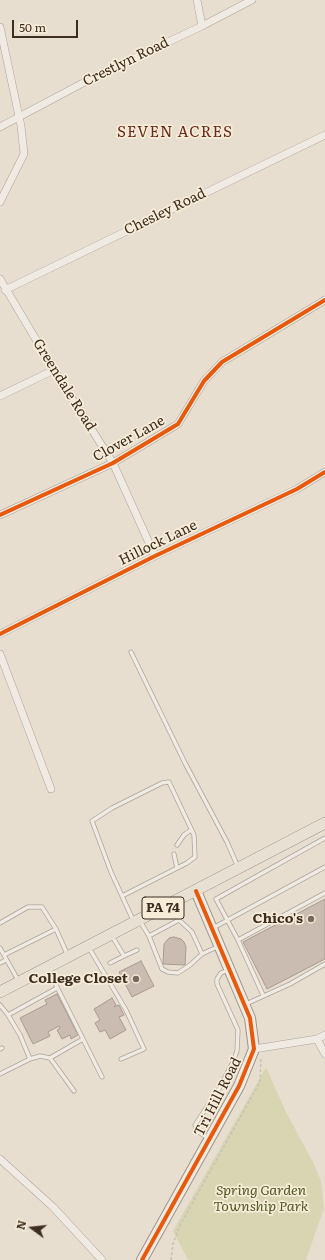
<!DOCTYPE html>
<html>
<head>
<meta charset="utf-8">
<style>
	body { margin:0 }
	#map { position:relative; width:325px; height:1260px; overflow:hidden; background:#e7ded0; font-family:Literata,serif }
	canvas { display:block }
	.north { position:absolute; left:12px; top:1208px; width:40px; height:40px; -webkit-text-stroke:3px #f7ecd7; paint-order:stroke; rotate:285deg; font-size:11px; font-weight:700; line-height:16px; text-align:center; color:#3d2c20 }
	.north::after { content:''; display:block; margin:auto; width:14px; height:18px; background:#3d2c20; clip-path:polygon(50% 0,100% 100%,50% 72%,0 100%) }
	.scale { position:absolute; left:12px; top:20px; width:66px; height:18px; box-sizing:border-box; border:2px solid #3d2c20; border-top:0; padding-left:5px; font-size:12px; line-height:14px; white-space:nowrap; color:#3d2c20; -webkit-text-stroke:3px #f7ecd7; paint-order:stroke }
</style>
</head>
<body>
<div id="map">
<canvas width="325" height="1260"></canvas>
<div class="north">N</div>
<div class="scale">50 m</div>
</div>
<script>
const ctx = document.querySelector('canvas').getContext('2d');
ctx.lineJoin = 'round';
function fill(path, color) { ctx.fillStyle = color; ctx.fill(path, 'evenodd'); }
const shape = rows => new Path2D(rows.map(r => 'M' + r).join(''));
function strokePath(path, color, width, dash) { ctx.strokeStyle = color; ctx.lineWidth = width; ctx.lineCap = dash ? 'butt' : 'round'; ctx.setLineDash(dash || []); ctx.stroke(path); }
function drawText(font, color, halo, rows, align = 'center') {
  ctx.font = font + ' Literata,serif'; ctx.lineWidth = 3.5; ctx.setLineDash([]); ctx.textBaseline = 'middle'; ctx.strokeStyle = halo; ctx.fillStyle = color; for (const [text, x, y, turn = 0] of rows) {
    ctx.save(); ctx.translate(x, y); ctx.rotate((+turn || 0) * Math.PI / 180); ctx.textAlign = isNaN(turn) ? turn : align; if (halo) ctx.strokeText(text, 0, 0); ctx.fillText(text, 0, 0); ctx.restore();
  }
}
fill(shape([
	[266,1067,286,1112,313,1162,321,1181,324,1208,306,1260,188,1260,173,1231]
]), '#d8d6b2');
const building = shape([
	[325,899,325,959,267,989,243,942,325,899],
	[174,937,181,939,184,942,186,947,185,965,163,964,164,944,169,938,174,937],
	[141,961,154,986,132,997,119,972,141,961],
	[57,994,78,1035,71,1039,70,1035,62,1039,57,1030,60,1028,59,1026,48,1032,50,1036,33,1044,20,1018,47,1004,45,1000,57,994],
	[112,998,116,1005,114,1007,119,1005,124,1015,119,1017,126,1030,110,1039,105,1030,100,1032,95,1023,100,1020,94,1009,112,998]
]);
fill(building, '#cbbcb1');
strokePath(building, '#a89a8f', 1);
const lane = shape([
	[131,652,185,763,227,842,238,867],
	[325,838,216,899,238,940,325,893],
	[177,845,184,835,191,830],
	[174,854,177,868],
	[122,896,187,863,195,857,194,835,169,782,162,783,112,808,92,821,111,872,133,920],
	[179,920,192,932,202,954],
	[140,921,149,936,179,920,180,912,176,903],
	[0,923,28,907,42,907,56,929,68,956],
	[213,928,325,867],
	[149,936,162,969,168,972,178,973,190,965,202,954,219,946],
	[238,940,263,995],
	[0,948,18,980],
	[89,948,126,1010,144,1049,121,1059],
	[4,955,56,929],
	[124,956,137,950],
	[0,963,6,960],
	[110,963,124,956,112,936],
	[48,969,102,1077],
	[246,1004,290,984,325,964],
	[0,1005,8,1015],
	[0,1049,2,1048],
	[50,1058,40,1056,30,1059,20,1035,8,1015,57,988],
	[0,1074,30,1059],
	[74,1091,50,1058,83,1039],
	[208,1138,197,1131,195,1125,220,1087,233,1062,237,1051,238,1030,217,984,217,979,221,973,228,970]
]);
const street = shape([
	[197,0,202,26],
	[0,27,21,126,24,154,0,202],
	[0,127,98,75,202,26,252,0],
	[0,279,54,370,113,463,155,556],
	[5,290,325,135],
	[0,396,54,370],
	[0,515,113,463,178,424,204,381,222,362,325,300],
	[0,634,155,556,297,489,325,472],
	[0,654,51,789],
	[317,1039,325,1054],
	[254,1049,317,1039,325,1035],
	[0,1159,53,1207,102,1260]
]);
const secondary = shape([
	[142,1260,239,1086,254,1049,250,1018,196,891]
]);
const primary = shape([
	[0,992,325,823]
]);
strokePath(lane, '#ada499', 5);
strokePath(street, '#ada499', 8);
strokePath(secondary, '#9c9389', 12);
strokePath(primary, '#928980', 12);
strokePath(shape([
	[171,1260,173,1244,179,1227,260,1082,261,1058]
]), '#c8c1b8', 1.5, [3, 2]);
strokePath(lane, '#efeae2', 3.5);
strokePath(street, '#efeae2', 7);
strokePath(secondary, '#efeae2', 10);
strokePath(primary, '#e7e0d3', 11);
strokePath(shape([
	[0,515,113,463,178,424,204,381,222,362,325,300],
	[0,634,155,556,297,489,325,472],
	[142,1260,239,1086,254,1049,250,1018,196,891]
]), '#e8590c', 4);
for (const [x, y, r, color] of [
	[311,919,4,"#786a5e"],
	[136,979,4,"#786a5e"]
]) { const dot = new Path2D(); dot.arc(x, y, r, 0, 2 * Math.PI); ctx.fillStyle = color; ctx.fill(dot); strokePath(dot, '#f7ecd7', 1.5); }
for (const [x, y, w] of [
	[163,908,42]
]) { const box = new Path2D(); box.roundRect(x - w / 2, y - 11, w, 22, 3); ctx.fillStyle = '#f7ecd7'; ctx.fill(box); strokePath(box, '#3d2c20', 1); }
drawText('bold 13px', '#3d2c20', null, [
	["PA 74",163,908]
]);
drawText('14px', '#3d2c20', '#f7ecd7', [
	["Crestlyn Road",126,62,-26],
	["Chesley Road",165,212,-26],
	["Greendale Road",64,385,58],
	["Clover Lane",129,439,-29],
	["Hillock Lane",158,543,-26],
	["Tri Hill Road",218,1097,-63]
]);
drawText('bold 14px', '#3d2c20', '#f7ecd7', [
	["Chico's",303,919],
	["College Closet",128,979]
], 'right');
drawText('italic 14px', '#505a26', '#f7ecd7', [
	["Spring Garden",261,1191],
	["Township Park",261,1207]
]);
ctx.letterSpacing = '1px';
drawText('15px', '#6b291d', '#f7ecd7', [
	["SEVEN ACRES",175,133]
]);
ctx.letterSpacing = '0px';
</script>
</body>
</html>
